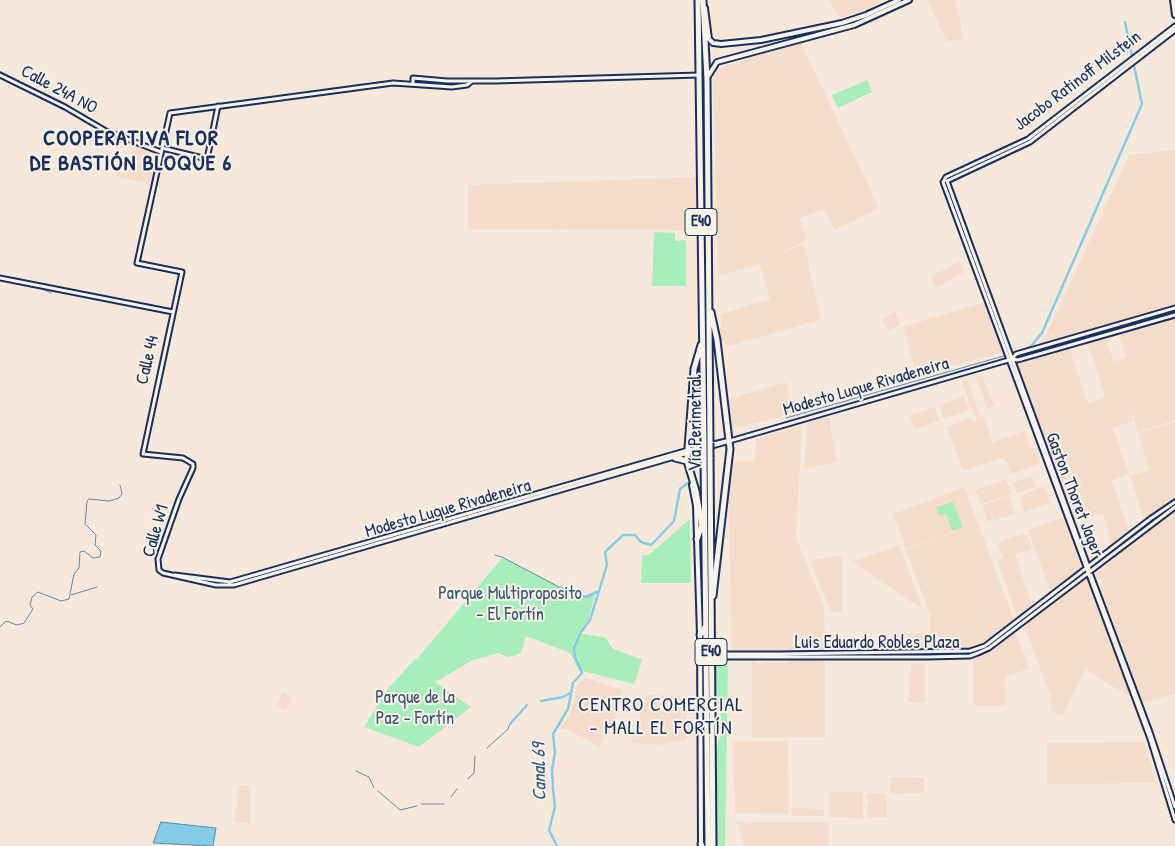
<!DOCTYPE html>
<html>
<head>
<meta charset="utf-8">
<style>
	body { margin:0 }
	canvas { display:block; background:#f6e9db }
</style>
</head>
<body>
<canvas width="1175" height="846"></canvas>
<script>
const ctx = document.querySelector('canvas').getContext('2d');
ctx.lineJoin = 'round';
function fill(path, color) { ctx.fillStyle = color; ctx.fill(path, 'evenodd'); }
const shape = rows => new Path2D(rows.map(r => 'M' + r).join(''));
function strokePath(path, color, width, dash) { ctx.strokeStyle = color; ctx.lineWidth = width; ctx.lineCap = dash ? 'butt' : 'round'; ctx.setLineDash(dash || []); ctx.stroke(path); }
function drawText(font, color, halo, rows, align = 'center') {
  ctx.font = font + ' "Patrick Hand",sans-serif'; ctx.lineWidth = 4; ctx.setLineDash([]); ctx.textBaseline = 'middle'; ctx.strokeStyle = halo; ctx.fillStyle = color; for (const [text, x, y, turn = 0] of rows) {
    ctx.save(); ctx.translate(x, y); ctx.rotate((+turn || 0) * Math.PI / 180); ctx.textAlign = isNaN(turn) ? turn : align; if (halo) ctx.strokeText(text, 0, 0); ctx.fillText(text, 0, 0); ctx.restore();
  }
}
fill(shape([
	[828,0,882,0,870,9,840,18],
	[927,0,955,0,964,39,947,42],
	[801,43,879,208,835,230,824,209,800,218,807,240,772,258,804,244,821,318,816,321,726,347,725,341,721,341,721,314,770,299,760,264,718,276,713,76,717,70,730,64],
	[133,144,158,154,151,185,116,176,117,172,126,174],
	[1175,150,1175,306,1039,346,1044,340,1129,155],
	[701,177,701,230,468,229,468,185],
	[959,261,965,272,936,288,930,277],
	[982,303,985,305,1002,352,917,376,903,327],
	[895,312,900,324,889,331,882,319],
	[1175,318,1175,420,1138,432,1123,389,1133,421,1113,428,1129,474,1112,480,1129,531,1111,544,1103,513,1075,521,1018,366,1021,361,1069,348,1088,404,1105,397,1088,343,1105,338,1114,362,1126,357,1119,334],
	[982,375,994,405,987,409,976,377],
	[967,377,980,416,976,419,962,384,962,379],
	[786,382,794,413,729,430,729,399],
	[964,396,969,410,944,419,939,406],
	[934,407,940,420,915,430,910,416],
	[984,415,992,442,1025,431,1031,449,1035,448,1041,463,1011,474,1004,458,963,471,947,427,972,417,974,422],
	[829,417,837,462,804,469,807,423],
	[1175,422,1175,499,1144,519,1130,476,1149,470,1138,433],
	[802,425,796,538,824,606,825,651,734,650,731,647,729,492,732,461,755,461,756,439],
	[1031,476,1036,487,1017,494,1013,483],
	[1006,479,1011,494,981,504,976,490],
	[1044,486,1051,503,1024,512,1020,496],
	[965,487,977,523,906,549,893,514],
	[1009,496,1015,514,1001,518,998,510,999,518,994,520,992,512,990,513,993,520,988,522,982,506],
	[1175,510,1175,694,1143,703,1100,587,1103,586,1101,579,1097,579,1095,573,1096,570],
	[1065,517,1084,568,1051,593,1028,530],
	[978,523,1014,620,982,644,963,650,933,651,930,648,930,614,906,550],
	[1023,534,1027,535,1032,549,1015,554,1032,606,1017,617,997,560,1003,558,998,544,999,542],
	[899,545,906,563,923,610,852,562],
	[842,555,842,612,831,612,810,561],
	[1086,578,1130,694,1127,695,1085,669,1063,715,1051,711,1050,695,1024,626],
	[905,633,926,633,926,648,905,648],
	[1013,634,1016,634,1030,668,1005,677,1006,706,976,706,973,704,973,658,989,651],
	[789,660,825,660,825,737,752,737,752,661,757,664,763,664,766,661,766,663,788,663],
	[911,664,925,664,925,703,908,702],
	[585,678,623,690,612,725,608,724,600,748,566,728,565,730,560,729,571,713,577,685],
	[283,692,293,698,286,711,276,705],
	[647,695,679,696,687,701,687,737,684,741,667,743,667,745,631,743],
	[733,741,788,741,789,814,735,813],
	[1144,742,1156,783,1047,784,1047,743],
	[890,777,924,778,924,793,890,794],
	[239,786,250,786,250,824,234,822],
	[830,792,863,792,863,818,829,817],
	[867,793,887,794,887,817,867,818,868,801,885,801,867,800],
	[791,808,824,809,824,816,792,816],
	[737,822,744,822,746,825,751,822,829,822,829,846,744,846]
]), '#f5dccb');
fill(shape([
	[867,80,872,92,838,108,832,95],
	[654,232,675,233,675,241,686,240,686,286,652,286],
	[953,502,958,514,955,516,958,515,963,527,952,531,946,514,939,516,936,507],
	[690,519,691,583,641,583,642,556,650,554],
	[502,558,569,592,586,598,595,594,588,621,578,633,606,638,613,649,641,659,642,661,634,684,579,670,570,653,526,636,521,652,517,655,508,657,499,653,473,660,435,682,471,707,419,747,364,727,387,690,415,659,420,661,417,659],
	[726,659,728,661,725,846,716,846,717,747,721,732,720,709,715,696,715,664,719,660]
]), '#a8eeba');
const water = shape([
	[161,822,216,828,213,846,153,843,161,822]
]);
fill(water, '#86cbe8');
strokePath(water, '#5b8db1', 1);
strokePath(shape([
	[40,288,51,293],
	[1011,354,1031,346],
	[786,418,1007,355],
	[495,555,502,557,559,587],
	[71,595,97,587],
	[0,627,6,621,17,625,24,623,33,609,30,605,32,597,38,592,61,601,69,599,74,574,79,568,80,552,84,551,93,558,100,557,101,551,95,545,96,535,85,524,87,501,89,499,109,501,119,498,122,494,120,485],
	[487,748,508,729,510,724],
	[356,771,369,777,374,788],
	[468,779,474,773,475,756],
	[378,791,400,810,417,806],
	[451,797,457,789],
	[421,804,444,804]
]), '#5b8db1', 1);
strokePath(shape([
	[1031,346,1042,333,1142,104,1125,22],
	[559,587,586,597,597,592],
	[541,701,563,697,570,693],
	[510,724,527,705],
	[557,846,549,830,555,807,553,789,552,769,555,753,553,734,568,709,573,683,582,673,575,657,574,648,581,632,590,620,607,565,605,552,623,535,635,535,641,542,651,545,674,521,680,489,688,483]
]), '#86cbe8', 2.5);
const minor = shape([
	[1175,26,1028,139,946,177,943,182,1150,739,1175,820],
	[0,75,65,107,106,131,161,152],
	[472,81,467,85,452,87,393,83,170,113,137,263,182,272,143,454,183,458,193,464,193,468,179,499,158,559,159,570,163,573,216,585,234,585,1012,359,1018,360,1175,315],
	[413,83,413,78,447,81,495,81,699,75],
	[162,148,207,159,218,106],
	[0,278,173,312],
	[1012,359,1016,354,1175,308],
	[1089,569,947,181,1030,142,1175,30],
	[175,575,230,582,688,450,726,441],
	[1091,575,1150,732,1175,807],
	[711,649,724,654,780,654,970,651,985,646,1150,519,1175,502],
	[712,663,724,657,927,657,970,656,978,653,989,648,1175,507]
]);
const major = shape([
	[1173,0,1175,15],
	[705,8,709,39,713,43,721,44,761,40,842,23,866,15,899,0],
	[707,78,717,62,854,25,909,0],
	[692,485,696,506,700,635,701,845]
]);
const highway = shape([
	[698,0,704,444],
	[703,0,707,80,710,443],
	[711,312,717,340,730,449,713,596],
	[701,345,694,369,687,461,696,491,702,526],
	[710,457,713,846],
	[675,458,687,461],
	[704,458,708,846],
	[697,539,702,525],
	[700,635,705,627],
	[701,844,702,846]
]);
strokePath(minor, '#1b2f5e', 7);
strokePath(major, '#1b2f5e', 8);
strokePath(highway, '#1b2f5e', 9);
strokePath(minor, '#f7f3e8', 3);
strokePath(major, '#f7f3e8', 4);
strokePath(highway, '#f7f3e8', 5);
const highwayBridge = shape([
	[710,443,710,457],
	[704,444,704,458]
]);
strokePath(highwayBridge, '#1b2f5e', 9, []);
strokePath(highwayBridge, '#f7f3e8', 5);
for (const [x, y, w] of [
	[701,222,32],
	[711,652,32]
]) { const box = new Path2D(); box.roundRect(x - w / 2, y - 13.5, w, 27, 4); ctx.fillStyle = '#f7f3e8'; ctx.fill(box); strokePath(box, '#1b2f5e', 1); }
drawText('bold 16px', '#1b2f5e', null, [
	["E40",701,222],
	["E40",711,652]
]);
drawText('18px', '#1b2f5e', '#f7f3e8', [
	["Jacobo Ratinoff Milstein",1078,81,-37],
	["Calle 24A NO",59,90,28],
	["Calle 44",148,360,-77],
	["Modesto Luque Rivadeneira",866,387,-16],
	["Vía Perimetral",696,423,-90],
	["Gaston Thoret Jager",1074,495,69],
	["Modesto Luque Rivadeneira",448,509,-16],
	["Calle W1",156,531,-74],
	["Luis Eduardo Robles Plaza",877,643]
]);
drawText('18px', '#375570', '#f7f3e8', [
	["Parque Multiproposito",510,594],
	["- El Fortín",510,615],
	["Parque de la",415,698],
	["Paz - Fortín",415,719]
]);
drawText('italic 19px', '#365680', '#f7f3e8', [
	["Canal 69",540,772,-91]
]);
ctx.letterSpacing = '1px';
drawText('20px', '#1b2f5e', '#f7f3e8', [
	["CENTRO COMERCIAL",661,706],
	["- MALL EL FORTÍN",661,729]
]);
ctx.letterSpacing = '0px';
ctx.letterSpacing = '1px';
drawText('bold 22px', '#1b2f5e', '#f7f3e8', [
	["COOPERATIVA FLOR",131,139],
	["DE BASTIÓN BLOQUE 6",131,164]
]);
ctx.letterSpacing = '0px';
</script>
</body>
</html>
